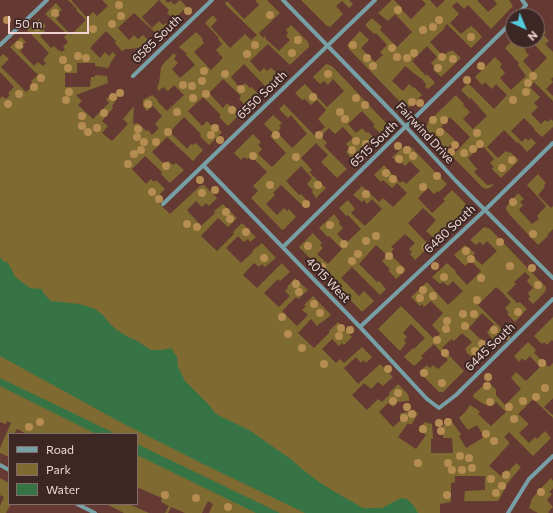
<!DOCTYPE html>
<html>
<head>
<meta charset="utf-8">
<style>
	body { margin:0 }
	#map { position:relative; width:553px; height:513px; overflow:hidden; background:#653a33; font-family:Commissioner,sans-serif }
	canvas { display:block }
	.legend { position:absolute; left:8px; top:433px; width:130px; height:72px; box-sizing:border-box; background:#3c2724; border:1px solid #846d69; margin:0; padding:5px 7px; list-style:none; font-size:12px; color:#f0d5d0 }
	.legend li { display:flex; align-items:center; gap:8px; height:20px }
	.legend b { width:20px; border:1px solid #846d69 }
	.north { position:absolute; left:505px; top:8px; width:40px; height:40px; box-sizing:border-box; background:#3c2724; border:1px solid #846d69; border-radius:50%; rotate:136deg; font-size:11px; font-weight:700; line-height:16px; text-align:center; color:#f0d5d0 }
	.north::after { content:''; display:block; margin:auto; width:14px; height:18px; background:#54cadd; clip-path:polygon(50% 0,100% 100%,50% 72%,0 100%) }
	.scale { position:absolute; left:8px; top:16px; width:81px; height:18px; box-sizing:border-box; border:2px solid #f0d5d0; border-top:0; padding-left:5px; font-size:12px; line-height:14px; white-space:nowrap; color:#f0d5d0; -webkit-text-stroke:3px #3c2724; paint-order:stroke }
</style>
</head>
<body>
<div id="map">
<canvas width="553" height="513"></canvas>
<ul class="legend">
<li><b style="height:5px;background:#779fa6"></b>Road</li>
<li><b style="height:11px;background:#7f6a31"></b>Park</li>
<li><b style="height:11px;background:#377445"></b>Water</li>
</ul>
<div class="north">N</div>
<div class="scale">50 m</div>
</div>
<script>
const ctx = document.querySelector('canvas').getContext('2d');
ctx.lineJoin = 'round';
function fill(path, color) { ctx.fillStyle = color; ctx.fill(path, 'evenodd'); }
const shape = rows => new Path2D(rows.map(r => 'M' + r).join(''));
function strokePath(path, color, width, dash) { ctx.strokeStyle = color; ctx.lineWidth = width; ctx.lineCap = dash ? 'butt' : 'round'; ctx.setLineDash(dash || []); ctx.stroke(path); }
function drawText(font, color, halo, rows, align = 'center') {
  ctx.font = font + ' Commissioner,sans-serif'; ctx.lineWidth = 4; ctx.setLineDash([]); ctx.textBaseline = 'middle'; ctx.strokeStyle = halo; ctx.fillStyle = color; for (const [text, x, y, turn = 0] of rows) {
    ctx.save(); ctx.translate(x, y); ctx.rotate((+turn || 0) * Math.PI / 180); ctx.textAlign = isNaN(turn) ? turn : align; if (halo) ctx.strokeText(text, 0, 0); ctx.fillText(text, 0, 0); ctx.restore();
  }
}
fill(shape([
	[68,0,72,0,72,1,87,18,93,12,97,16,108,6,102,0,165,0,168,3,171,1,174,5,180,0,187,7,174,19,167,13,169,10,159,0,142,17,152,28,159,21,163,25,166,23,168,25,158,35,134,13,118,28,129,40,134,35,138,39,143,35,148,40,149,44,145,47,141,48,126,49,122,51,115,43,116,41,106,31,90,48,100,58,105,52,109,56,113,52,116,55,111,62,108,68,95,66,95,63,77,63,77,73,65,73,65,87,90,87,91,77,95,77,95,75,107,76,108,83,76,95,82,101,78,105,93,119,109,103,106,99,114,93,118,97,112,106,113,108,102,121,108,126,102,133,112,141,128,124,123,119,134,106,133,124,138,123,146,131,148,130,152,135,159,128,155,124,162,116,153,106,147,111,143,106,143,100,152,95,158,100,157,101,167,111,184,95,174,85,168,91,163,87,159,91,157,88,159,83,161,68,163,64,174,53,176,56,174,59,178,63,172,69,180,78,195,65,186,55,187,54,179,47,196,32,203,39,202,40,204,43,194,52,211,70,223,58,216,50,222,44,218,39,219,38,205,23,213,15,217,20,211,27,230,48,245,34,251,40,257,35,225,4,227,1,244,19,259,5,255,0,267,0,280,13,259,33,263,38,265,36,266,37,265,38,279,51,290,40,286,36,288,33,286,30,291,25,307,41,309,44,309,47,290,65,268,44,250,61,260,72,264,68,267,71,271,68,280,75,267,88,244,64,231,77,240,88,245,83,250,88,252,87,260,96,247,107,239,99,241,96,223,79,209,93,223,108,227,103,231,107,232,105,241,113,228,126,219,117,221,115,203,97,188,111,202,126,207,121,212,126,214,124,222,132,209,145,200,136,201,134,184,117,170,132,187,149,191,144,193,145,196,143,203,150,193,161,167,137,152,152,164,164,168,161,173,165,176,163,184,170,170,183,161,174,162,172,145,156,132,169,146,184,151,179,154,182,156,180,165,189,155,199,170,214,200,186,204,185,217,198,209,206,206,203,202,207,196,201,187,210,201,226,215,213,214,211,223,204,237,218,228,227,218,218,201,236,217,251,234,234,233,232,242,223,256,237,250,242,248,239,244,242,238,236,226,248,241,263,253,252,252,251,262,243,276,258,265,267,262,264,259,267,254,263,243,275,257,288,282,263,290,272,280,281,278,279,264,293,279,307,290,296,285,291,288,288,287,287,295,278,308,290,298,299,296,297,282,311,297,326,308,315,302,310,306,306,304,305,313,296,331,315,321,323,320,323,317,326,311,319,298,333,314,348,330,332,329,331,338,322,352,337,344,345,342,343,339,346,332,339,322,349,336,363,340,359,344,363,362,347,372,357,366,363,363,360,361,363,356,357,344,368,358,384,380,364,393,377,383,386,378,382,371,389,364,383,352,395,367,410,378,399,382,402,390,394,389,393,398,384,407,393,409,397,409,401,396,402,395,405,393,407,388,403,379,412,393,427,403,418,399,414,414,410,418,414,411,425,408,423,398,437,416,449,426,435,418,430,425,422,432,424,433,439,431,439,431,453,453,453,452,438,443,438,443,425,448,424,452,422,461,434,459,436,466,448,484,437,477,425,468,430,459,418,466,411,470,405,477,409,480,412,478,414,491,426,506,412,496,402,493,405,488,402,485,405,473,397,473,395,488,381,496,390,496,395,505,405,521,389,511,378,516,372,526,381,540,367,530,356,525,361,522,358,519,362,514,356,528,342,536,350,534,353,549,367,553,363,553,398,544,407,553,415,553,418,533,399,518,414,529,424,519,433,529,443,535,437,537,439,545,431,551,438,533,456,509,432,504,437,509,442,509,444,489,466,501,476,506,470,509,471,516,463,521,467,507,484,500,498,498,501,464,501,465,491,485,490,485,476,455,476,455,482,451,483,451,502,440,504,440,513,209,513,213,504,208,501,202,513,185,513,171,507,168,513,165,513,169,506,161,502,162,498,139,488,137,490,137,434,27,434,17,429,14,434,9,434,9,457,0,453,0,448,11,423,7,421,6,424,0,422,0,99,2,96,6,99,10,95,8,93,14,87,0,72,0,57,3,54,9,59,1,67,26,92,34,85,31,81,38,75,10,47,21,37,26,42,22,45,24,47,20,51,34,66,38,62,43,66,46,63,43,60,49,53,27,30,39,19,46,26,43,29,45,31,40,36,51,48,54,46,59,51,60,50,62,52,65,49,63,47,68,42,64,37,67,34,45,14,56,3,62,10,58,13,60,15,56,19,71,35,86,20,76,10,77,9],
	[301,0,349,0,353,4,349,8,342,1,336,6,343,14,330,27,327,26],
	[392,0,394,0,402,8,401,9,411,19,426,4,422,0,430,0,437,8,445,0,477,0,488,12,497,4,494,0,509,0,513,6,491,29,468,5,464,9,457,2,452,6,459,14,450,23,461,34,468,28,469,28,471,26,475,29,482,37,471,48,447,24,444,27,445,28,430,42,443,56,449,51,450,52,452,50,461,58,441,77,433,69,434,67,431,63,437,57,427,46,412,61,426,76,427,74,435,83,428,89,425,87,426,84,421,78,420,78,405,66,392,81,403,91,409,84,413,88,414,87,422,95,409,107,405,106,401,103,349,49,347,45,360,31,369,40,361,48,375,62,383,55,380,52,387,45,376,33,374,34,365,25,372,18,382,27,380,30,397,47,412,32,395,14,388,21,378,13],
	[539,26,546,32,544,35,549,41,545,44,553,52,553,77,551,79,553,82,546,89,553,96,553,101,534,82,530,87,540,97,534,103,538,107,531,114,541,124,545,120,548,122,551,119,553,121,553,127,542,137,534,130,535,129,524,118,511,131,522,142,526,138,528,141,531,138,536,143,527,152,518,142,517,143,504,130,487,147,498,158,506,151,509,153,510,152,519,160,501,178,492,169,494,167,490,163,494,159,482,145,468,158,477,169,474,172,487,185,494,184,490,188,486,189,482,187,452,156,470,137,450,117,441,127,455,140,446,149,427,130,427,125,428,122,456,95,464,104,463,105,470,112,463,119,473,129,487,116,471,98,470,99,461,90,468,83,494,109,507,95,496,84,492,89,485,82,482,85,475,77,495,57,502,64,500,67,505,73,500,78,511,90,526,76,518,65,519,63,505,48,513,40,518,40,526,50,525,51,529,55,523,61,533,72,547,58,534,44,533,44,529,40,537,40,537,28],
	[326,64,330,65,334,68,385,122,388,126,388,128,381,134,373,126,375,125,362,111,348,124,356,133,362,128,367,133,368,132,376,140,354,161,346,152,350,148,346,144,353,138,343,127,335,134,329,128,321,136,327,143,324,146,347,169,337,178,321,162,328,155,316,143,301,158,312,170,309,172,326,188,316,198,312,192,313,190,307,184,312,178,301,166,286,181,299,195,301,194,310,204,305,208,281,185,273,193,275,195,266,204,277,215,284,208,287,211,289,209,296,217,284,229,282,230,251,198,258,191,253,186,267,172,251,156,247,159,244,157,241,160,234,153,253,134,261,142,258,145,262,149,258,154,272,167,286,153,270,136,273,133,264,124,273,115,282,123,279,126,281,128,277,132,292,148,307,134,291,115,288,118,279,109,284,104,315,136,325,127,318,119,326,110,317,100,311,105,305,99,302,100,295,93,305,84,327,107,344,91,333,79,328,85,324,81,320,84,313,77],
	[405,146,408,146,412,148,447,184,439,192,438,191,434,194,428,188,418,198,432,213,445,201,443,199,452,190,465,203,467,206,467,210,436,240,426,231,436,220,423,208,408,223,430,246,415,260,410,254,412,252,409,249,415,243,405,234,391,247,394,249,390,254,406,270,396,279,388,270,390,269,382,261,387,255,376,245,359,264,377,282,379,281,386,289,380,295,352,267,341,278,359,296,364,291,374,301,363,311,361,311,300,248,299,247,313,233,322,243,320,245,323,248,317,254,328,264,342,249,329,236,328,237,319,228,334,214,340,222,339,224,343,228,337,234,346,243,361,229,348,215,346,216,339,208,348,200,355,209,351,213,365,226,382,209,372,199,367,204,364,200,362,202,353,195,362,186,379,202,383,198,393,207,407,193,397,183,392,188,383,180,381,182,374,175,384,165,400,183,403,181,406,184,420,171,410,161,405,166,402,163,400,164,392,157],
	[538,174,546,183,544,185,545,187,538,195,551,208,553,206,553,229,547,235,548,236,538,245,509,214,506,209,506,207,518,193,524,199,520,202,523,205,519,210,532,224,539,219,537,216,546,206,527,185],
	[485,227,490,229,543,284,546,287,546,290,544,293,533,304,528,299,530,297,528,293,533,288,527,281,530,277,525,272,514,282,516,284,507,293,517,303,520,302,527,309,515,322,507,314,509,313,505,308,511,302,501,291,496,287,478,305,505,332,494,342,487,332,494,324,482,313,469,328,480,339,481,338,489,347,475,360,466,352,467,351,465,349,472,342,462,333,454,341,452,339,450,341,449,341,442,348,464,371,443,392,439,392,419,372,427,365,430,368,433,365,438,369,448,360,434,344,421,356,423,358,414,366,404,357,413,348,414,349,425,338,411,324,403,333,407,337,404,340,406,343,400,351,378,329,401,306,434,339,440,334,432,325,443,313,431,301,424,307,422,304,420,306,411,297,427,282,448,305,463,291,453,281,448,286,443,282,440,284,432,277,447,263,456,271,455,272,467,285,481,271,471,261,465,266,454,255,465,245,475,253,472,256,482,265,497,251,487,241,483,245,480,242,476,245,470,240,483,228],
	[553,317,553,341,552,340,547,345,544,342,542,344,534,336],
	[0,478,9,483,9,504,11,504,6,513,0,513,0,506,4,497,0,495],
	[551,478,553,481,553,488,549,492,552,494,547,500,553,507,548,512,549,513,538,513,536,512,529,508,532,499,538,491],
	[106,504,131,504,131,505,149,513,124,513]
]), '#7f6a31');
fill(shape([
	[0,257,3,261,8,263,12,270,15,277,30,288,42,289,44,294,51,301,80,304,82,305,87,306,95,309,103,315,110,324,117,330,128,337,136,340,146,347,151,350,163,350,171,348,177,357,178,367,185,381,209,405,216,414,249,430,292,460,302,469,319,482,335,492,363,508,382,508,401,498,407,499,414,506,418,513,305,513,203,464,122,423,0,356],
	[0,378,81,417,116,434,96,434,0,386],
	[137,444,253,500,280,513,256,513,137,455]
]), '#377445');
strokePath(shape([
	[283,0,396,116,456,181,553,278],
	[517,16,526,5,522,0],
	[0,45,47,0],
	[133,76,212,0],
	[204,166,360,327,427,399,439,408,456,395,553,299],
	[163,204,375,0],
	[283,247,513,21],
	[360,327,485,210,553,143],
	[0,465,9,470],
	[77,504,95,513],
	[508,513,529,479,553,456]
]), '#779fa6', 4);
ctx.fillStyle = '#b58c51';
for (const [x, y] of [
	[119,5],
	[398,10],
	[188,11],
	[55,13],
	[270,15],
	[121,16],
	[7,20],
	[439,20],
	[112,24],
	[37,27],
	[433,27],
	[93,29],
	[423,30],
	[471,37],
	[298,40],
	[19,45],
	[255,45],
	[353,45],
	[392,48],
	[147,51],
	[292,53],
	[414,53],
	[247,54],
	[78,56],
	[397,57],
	[442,57],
	[86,58],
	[367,58],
	[407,58],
	[453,59],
	[63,60],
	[373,66],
	[481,66],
	[68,68],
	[438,68],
	[204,71],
	[225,74],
	[328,74],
	[533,76],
	[41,78],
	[467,80],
	[202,81],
	[528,83],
	[183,85],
	[192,86],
	[34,87],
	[241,89],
	[69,92],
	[526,92],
	[120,93],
	[19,94],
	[206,94],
	[113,97],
	[313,97],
	[193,98],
	[356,98],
	[66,100],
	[513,100],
	[412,102],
	[420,103],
	[8,104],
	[148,104],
	[365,105],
	[232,110],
	[177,112],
	[340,112],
	[104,113],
	[82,116],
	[345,119],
	[433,120],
	[444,120],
	[82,126],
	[97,128],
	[215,128],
	[138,129],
	[88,132],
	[168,132],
	[440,132],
	[477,133],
	[211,135],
	[276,135],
	[319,135],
	[137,137],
	[220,140],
	[356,141],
	[144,142],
	[156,142],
	[366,144],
	[480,144],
	[455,145],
	[398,146],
	[473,149],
	[141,150],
	[352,150],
	[407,150],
	[451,152],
	[464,153],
	[134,154],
	[364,155],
	[253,156],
	[413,156],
	[296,157],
	[399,159],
	[512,160],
	[128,164],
	[166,166],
	[502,168],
	[386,173],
	[437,176],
	[393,179],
	[200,180],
	[270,185],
	[318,185],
	[423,187],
	[215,190],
	[152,192],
	[202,193],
	[366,194],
	[159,199],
	[513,202],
	[306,204],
	[226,212],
	[230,219],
	[187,224],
	[330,225],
	[197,227],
	[246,232],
	[533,234],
	[376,236],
	[366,241],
	[500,242],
	[344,244],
	[308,246],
	[426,247],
	[466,251],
	[358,254],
	[389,256],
	[264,258],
	[471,259],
	[352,261],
	[435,266],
	[510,266],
	[322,267],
	[532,268],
	[400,270],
	[444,277],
	[481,278],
	[296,284],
	[538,285],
	[423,290],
	[299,292],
	[433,296],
	[420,298],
	[477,300],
	[314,304],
	[518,312],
	[320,313],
	[463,314],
	[474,314],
	[282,317],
	[447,321],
	[465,326],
	[341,328],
	[446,329],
	[350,330],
	[494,330],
	[288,334],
	[339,336],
	[506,336],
	[437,340],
	[482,344],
	[302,348],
	[475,351],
	[445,353],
	[542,363],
	[324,364],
	[388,369],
	[424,373],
	[488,377],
	[442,383],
	[487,386],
	[545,388],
	[398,393],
	[536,397],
	[393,401],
	[523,401],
	[490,402],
	[407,407],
	[509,407],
	[412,414],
	[404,418],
	[514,419],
	[40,422],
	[448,422],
	[439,423],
	[29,427],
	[423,429],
	[441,431],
	[486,434],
	[494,441],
	[460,456],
	[469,458],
	[418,463],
	[448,463],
	[472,468],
	[452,470],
	[462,470],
	[506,475],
	[491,479],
	[502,486],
	[541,492],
	[496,493],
	[165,495],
	[447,495],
	[196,498],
	[228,507]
]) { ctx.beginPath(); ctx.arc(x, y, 4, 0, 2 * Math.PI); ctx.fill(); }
drawText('12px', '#f0d5d0', '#3c2724', [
	["6585 South",157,39,-44],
	["6550 South",262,95,-44],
	["Fairwind Drive",425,133,47],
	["6515 South",374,144,-44],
	["6480 South",450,229,-43],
	["4015 West",328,280,46],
	["6445 South",490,347,-44]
]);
</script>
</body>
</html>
